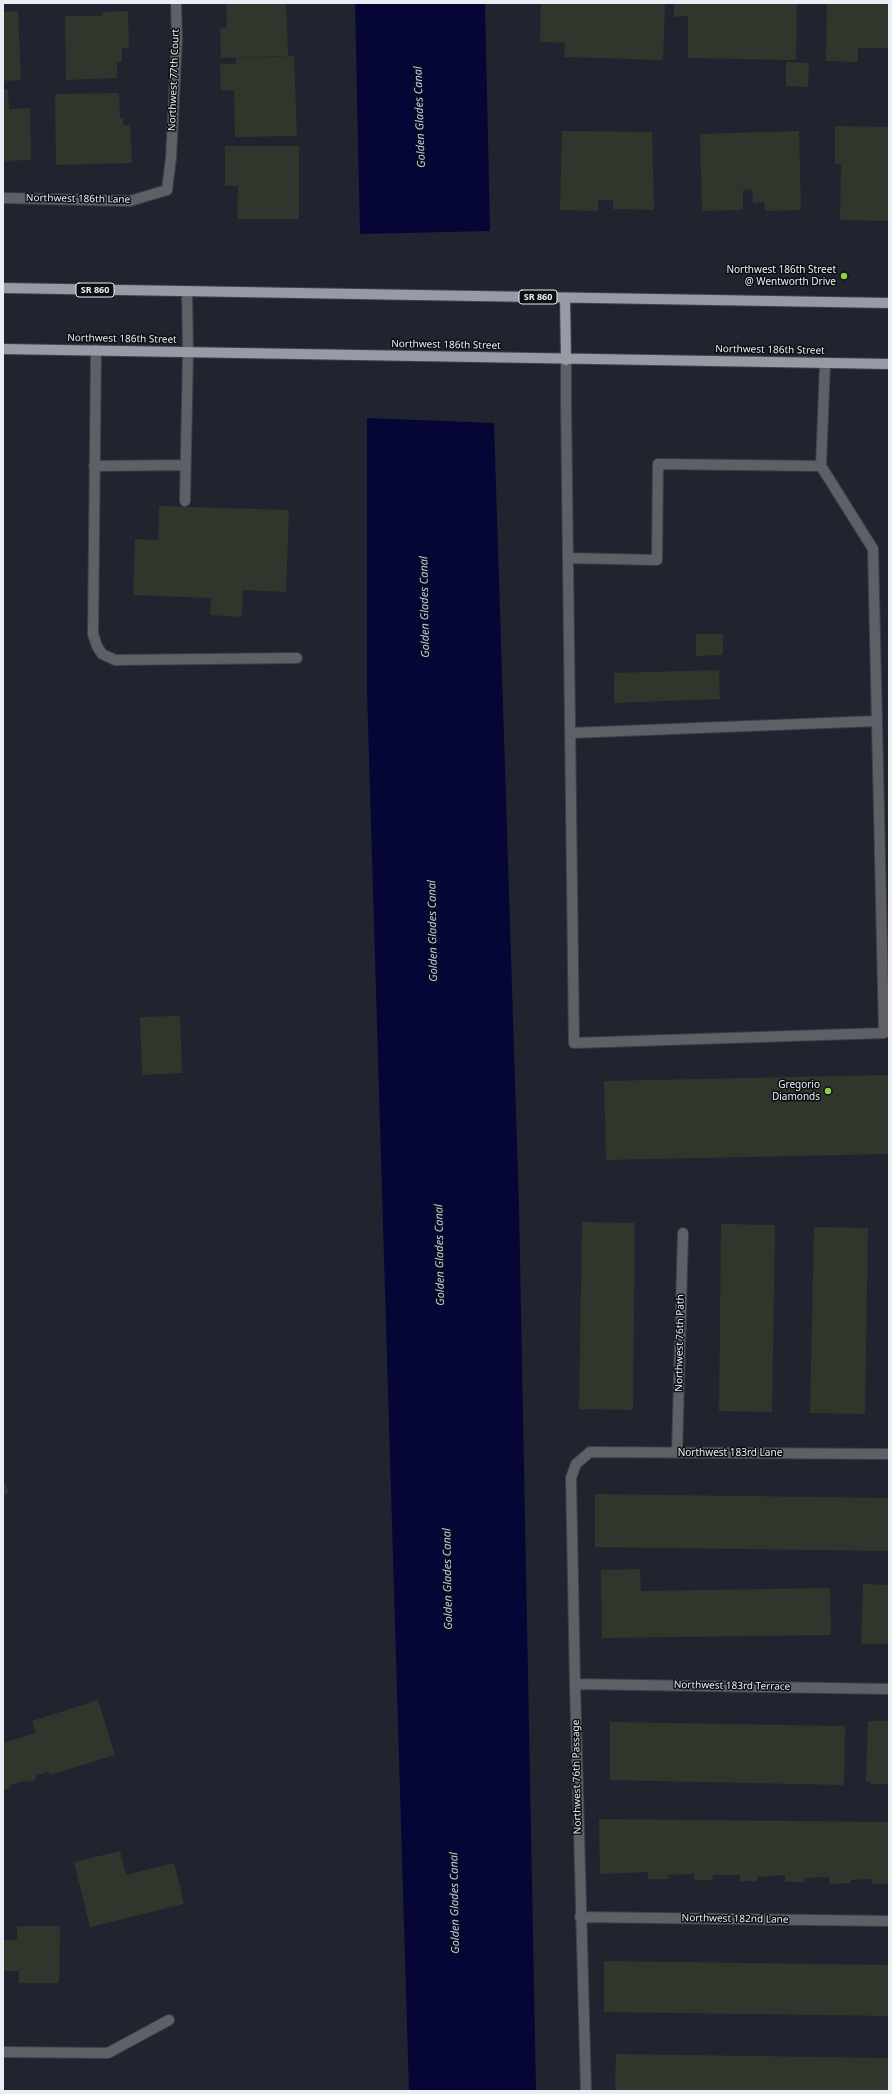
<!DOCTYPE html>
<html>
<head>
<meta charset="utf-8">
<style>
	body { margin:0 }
	#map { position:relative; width:892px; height:2094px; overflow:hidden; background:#21242f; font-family:"Noto Sans",sans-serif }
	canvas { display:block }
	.frame { position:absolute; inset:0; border:4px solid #ebedf4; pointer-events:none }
</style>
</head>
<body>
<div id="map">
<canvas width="892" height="2094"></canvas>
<div class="frame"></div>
</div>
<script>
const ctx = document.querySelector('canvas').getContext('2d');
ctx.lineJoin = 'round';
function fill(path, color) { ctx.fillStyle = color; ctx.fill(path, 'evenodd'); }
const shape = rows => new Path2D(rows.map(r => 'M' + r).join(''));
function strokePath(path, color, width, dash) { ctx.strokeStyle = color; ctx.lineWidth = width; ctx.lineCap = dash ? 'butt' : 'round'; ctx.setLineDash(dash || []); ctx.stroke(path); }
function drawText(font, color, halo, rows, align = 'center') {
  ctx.font = font + ' "Noto Sans",sans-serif'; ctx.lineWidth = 3; ctx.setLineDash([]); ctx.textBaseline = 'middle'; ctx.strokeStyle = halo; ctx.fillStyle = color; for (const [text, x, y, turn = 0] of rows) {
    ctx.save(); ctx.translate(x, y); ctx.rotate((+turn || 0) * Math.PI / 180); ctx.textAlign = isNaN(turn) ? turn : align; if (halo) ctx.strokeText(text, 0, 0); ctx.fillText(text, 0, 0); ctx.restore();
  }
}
fill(shape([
	[355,3,485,3,490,231,360,234],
	[367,418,494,423,519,1207,536,2091,409,2091,367,691]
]), '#050635');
fill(shape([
	[226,3,286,3,288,56,221,58,220,28,227,27],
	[541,3,665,3,663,60,564,57,565,43,540,42],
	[674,3,797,3,796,60,688,58,688,16,674,17],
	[827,3,889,3,889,48,858,48,858,62,826,61],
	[18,11,21,80,3,81,3,12],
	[128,11,129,49,122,48,122,62,117,62,117,78,66,80,65,16,103,16,102,12],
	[294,56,297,136,235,137,234,90,221,91,220,64,236,64,236,58],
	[786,62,809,63,808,87,786,86],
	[3,89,8,89,9,109,30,108,31,160,3,161],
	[119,93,120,118,123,118,123,125,130,125,132,163,56,165,55,94],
	[835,126,889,127,889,221,840,220,841,164,835,164],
	[562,131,652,132,654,210,613,209,613,200,598,200,598,211,560,210],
	[799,131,801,210,765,211,764,202,753,203,752,189,743,190,743,210,702,211,700,134],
	[225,146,299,146,299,219,237,219,238,186,225,186],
	[159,506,289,510,286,592,243,590,242,617,210,615,211,598,133,595,135,539,158,540],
	[696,634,723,634,723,655,696,656],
	[719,670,720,699,614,703,614,673],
	[180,1016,182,1073,142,1075,140,1017],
	[889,1075,889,1154,606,1160,604,1081],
	[582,1222,635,1223,633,1410,579,1409],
	[721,1224,775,1225,772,1412,719,1411],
	[814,1227,868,1228,865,1414,810,1413],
	[3,1479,9,1493,3,1496],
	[595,1494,889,1498,889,1551,595,1547],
	[640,1569,641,1591,830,1588,831,1635,602,1638,601,1570],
	[863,1584,889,1585,889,1644,861,1644],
	[98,1700,115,1755,50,1775,48,1772,35,1776,36,1780,28,1782,27,1780,10,1785,11,1788,3,1790,3,1743,36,1733,32,1721],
	[868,1721,889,1721,889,1784,870,1784,870,1781,866,1781],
	[610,1722,845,1726,844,1785,610,1780],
	[599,1819,889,1822,889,1884,872,1884,872,1879,851,1880,851,1883,829,1884,829,1877,804,1878,805,1882,785,1882,785,1875,757,1877,757,1881,739,1881,740,1875,712,1875,713,1880,695,1880,694,1874,668,1875,669,1879,648,1879,648,1872,600,1874],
	[120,1851,126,1875,174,1863,184,1904,90,1927,74,1862],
	[17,1926,60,1926,59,1983,19,1983,19,1971,3,1971,3,1940,17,1940],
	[604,1961,889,1965,889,2016,604,2012],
	[616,2054,889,2058,889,2091,615,2091]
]), '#30362c');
const service = shape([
	[96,350,93,634,97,646,102,654,115,660,297,658],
	[566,360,566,402,574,1043,884,1033,873,549,821,466,658,464,657,560,568,558],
	[94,466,185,465],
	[821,466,825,363],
	[185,501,188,352],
	[570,733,877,721]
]);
const minor = shape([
	[3,198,130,201,167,190,171,158,177,38,176,3],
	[187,292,188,352],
	[677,1453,683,1233],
	[575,1684,889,1689],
	[580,1917,889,1921],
	[3,2052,108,2053,169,2020],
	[586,2091,575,1684,571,1478,576,1464,590,1452,889,1454]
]);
const primary = shape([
	[3,288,889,303],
	[565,298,566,360],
	[3,349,889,364]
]);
strokePath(service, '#3d404b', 12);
strokePath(minor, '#3d404b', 12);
strokePath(primary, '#3d404b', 12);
strokePath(service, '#5e6065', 10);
strokePath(minor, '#5e6065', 10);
strokePath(primary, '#979ba6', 10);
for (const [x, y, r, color] of [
	[844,276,4,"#8cce45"],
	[828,1091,4,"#8cce45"]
]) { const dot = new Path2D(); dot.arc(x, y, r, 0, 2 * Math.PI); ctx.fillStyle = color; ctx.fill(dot); strokePath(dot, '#0c0e12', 1.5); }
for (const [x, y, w] of [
	[95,290,38],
	[538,297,38]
]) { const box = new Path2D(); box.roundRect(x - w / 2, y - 7, w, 14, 3); ctx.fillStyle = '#0c0e12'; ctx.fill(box); strokePath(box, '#ebedf4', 1); }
drawText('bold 9px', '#ebedf4', null, [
	["SR 860",95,290],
	["SR 860",538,297]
]);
drawText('10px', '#ebedf4', '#0c0e12', [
	["Northwest 77th Court",174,80,-88],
	["Northwest 186th Lane",78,199,1],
	["Northwest 186th Street",122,339,1],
	["Northwest 186th Street",446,345,1],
	["Northwest 186th Street",770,350,1],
	["Northwest 76th Path",680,1343,-89],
	["Northwest 183rd Lane",730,1453],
	["Northwest 183rd Terrace",732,1686,1],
	["Northwest 76th Passage",577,1777,-91],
	["Northwest 182nd Lane",735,1919,1]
]);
drawText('10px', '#ebedf4', '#0c0e12', [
	["Northwest 186th Street",836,270],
	["@ Wentworth Drive",836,282],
	["Gregorio",820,1085],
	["Diamonds",820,1097]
], 'right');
drawText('italic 11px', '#bccdfe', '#0c0e12', [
	["Golden Glades Canal",420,117,-92],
	["Golden Glades Canal",425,607,-91],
	["Golden Glades Canal",433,931,-91],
	["Golden Glades Canal",440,1255,-91],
	["Golden Glades Canal",448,1579,-91],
	["Golden Glades Canal",455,1903,-91]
]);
</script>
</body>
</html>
